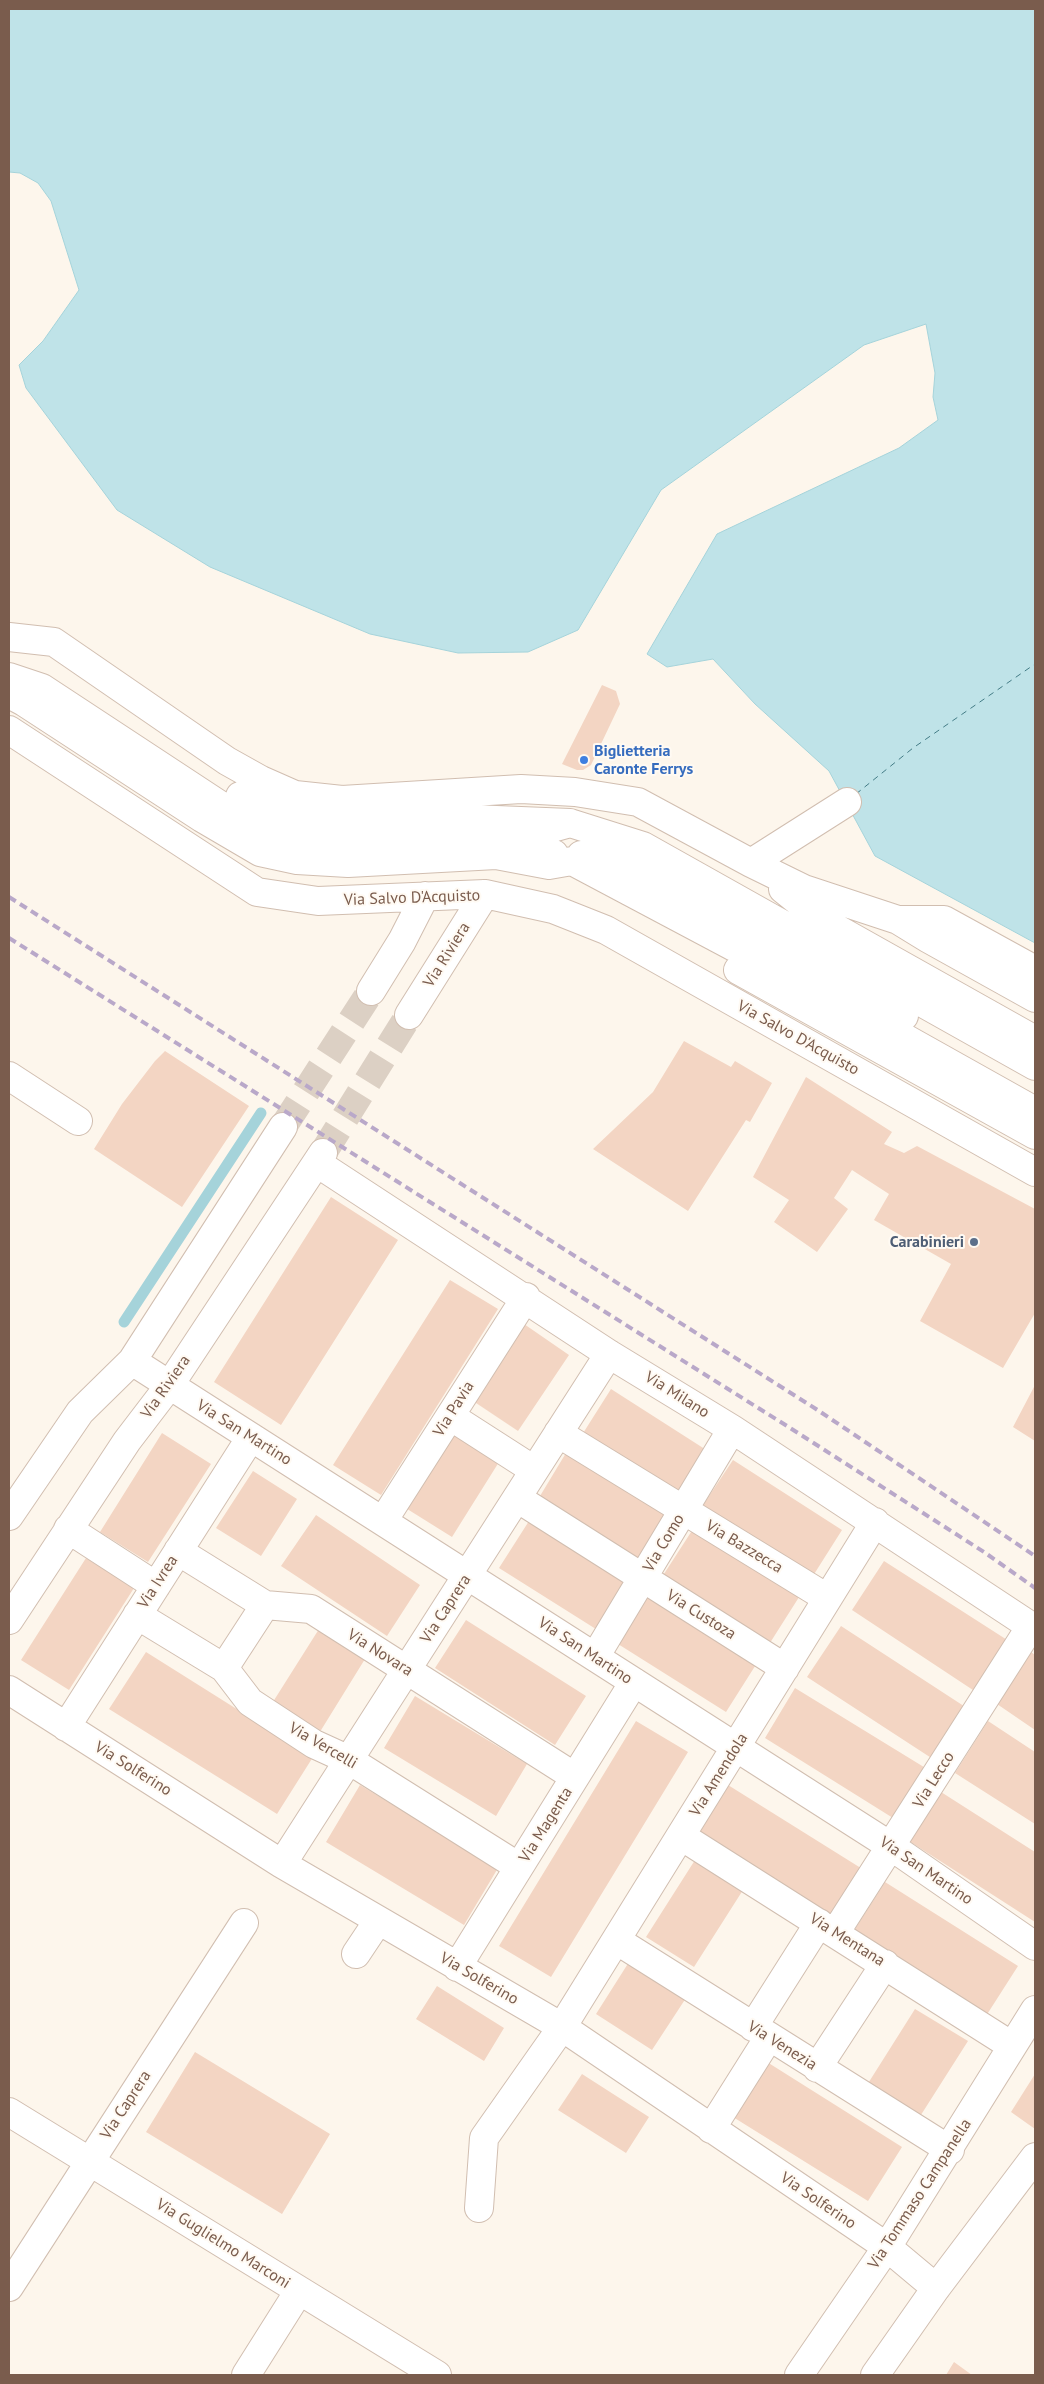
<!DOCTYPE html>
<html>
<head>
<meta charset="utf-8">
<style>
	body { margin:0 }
	#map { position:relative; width:1044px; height:2384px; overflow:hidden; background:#fdf6ec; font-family:"PT Sans",sans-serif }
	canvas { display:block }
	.frame { position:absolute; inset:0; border:10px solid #7a5c4d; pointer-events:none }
</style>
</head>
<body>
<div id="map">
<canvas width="1044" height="2384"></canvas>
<div class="frame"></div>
</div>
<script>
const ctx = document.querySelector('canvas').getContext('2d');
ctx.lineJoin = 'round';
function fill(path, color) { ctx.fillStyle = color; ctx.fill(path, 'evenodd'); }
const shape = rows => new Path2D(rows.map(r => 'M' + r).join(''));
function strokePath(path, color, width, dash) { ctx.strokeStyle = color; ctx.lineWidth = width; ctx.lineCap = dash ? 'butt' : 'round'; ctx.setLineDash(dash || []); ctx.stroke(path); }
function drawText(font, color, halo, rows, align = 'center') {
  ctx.font = font + ' "PT Sans",sans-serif'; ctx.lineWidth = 4; ctx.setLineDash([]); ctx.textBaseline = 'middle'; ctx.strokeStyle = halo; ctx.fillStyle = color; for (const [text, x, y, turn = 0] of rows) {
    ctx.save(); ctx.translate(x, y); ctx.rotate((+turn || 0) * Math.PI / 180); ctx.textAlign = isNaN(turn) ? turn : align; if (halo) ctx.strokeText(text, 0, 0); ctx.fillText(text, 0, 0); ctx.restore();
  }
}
const water = shape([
	[9,9,1035,9,1035,943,875,856,829,771,755,704,713,659,667,667,647,654,717,534,899,448,938,420,933,397,935,373,926,324,864,345,661,490,578,630,528,652,458,653,370,634,210,567,117,510,26,388,19,365,43,341,79,290,51,201,38,183,20,173,9,172,9,9]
]);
fill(water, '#bfe3e8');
strokePath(water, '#a5d3da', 1);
strokePath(shape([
	[124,1322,261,1113]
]), '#a5d3da', 11);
strokePath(shape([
	[856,794,913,748,1035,664]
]), '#437c86', 1, [6, 5]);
fill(shape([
	[602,685,616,691,620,704,591,765,583,770,577,770,562,764],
	[684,1041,731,1067,735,1061,772,1083,750,1122,746,1120,688,1211,593,1149,653,1092],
	[165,1051,249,1106,182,1207,94,1149,122,1104,155,1061],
	[806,1077,892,1132,884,1144,904,1153,917,1146,1035,1209,1035,1313,1003,1368,920,1321,951,1264,874,1220,889,1194,852,1170,834,1198,848,1209,817,1252,774,1222,789,1200,753,1177],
	[331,1197,398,1240,281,1425,214,1382],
	[450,1280,498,1309,381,1495,333,1465],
	[524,1324,569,1355,518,1431,473,1401],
	[1035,1385,1035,1441,1013,1427],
	[611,1389,711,1453,680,1502,580,1438],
	[452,1432,499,1462,452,1537,404,1507],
	[162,1433,211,1464,148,1562,100,1532],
	[569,1448,674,1513,642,1566,537,1501],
	[733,1460,842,1530,811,1579,701,1508],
	[253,1471,297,1499,261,1556,216,1528],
	[316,1515,420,1585,387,1636,281,1566],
	[529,1521,628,1583,599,1631,499,1568],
	[695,1526,801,1594,768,1646,662,1577],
	[86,1558,134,1588,69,1690,21,1660],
	[884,1561,1015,1645,982,1696,852,1610],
	[648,1595,757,1663,726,1712,618,1644],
	[466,1620,586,1696,555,1745,435,1668],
	[841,1626,973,1712,939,1763,807,1677],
	[319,1629,365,1659,318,1735,271,1705],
	[146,1652,313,1757,277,1814,109,1709],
	[1031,1652,1035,1655,1035,1730,997,1704],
	[795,1688,932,1772,901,1823,765,1738],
	[415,1696,527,1764,496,1816,384,1748],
	[636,1721,688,1752,551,1977,499,1946],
	[988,1721,1035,1752,1035,1824,955,1773],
	[360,1785,498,1868,464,1925,326,1842],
	[728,1785,864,1870,831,1924,695,1839],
	[941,1792,1035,1852,1035,1922,909,1841],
	[695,1860,743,1890,694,1967,646,1937],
	[885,1882,1018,1966,986,2016,853,1932],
	[629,1962,686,1998,652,2050,596,2014],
	[437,1986,504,2028,484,2061,416,2019],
	[915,2009,968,2041,919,2118,867,2085],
	[195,2052,330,2134,282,2214,146,2132],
	[767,2062,902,2147,868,2201,733,2117],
	[582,2074,649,2117,626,2153,558,2110],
	[1035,2074,1035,2129,1011,2112],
	[954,2362,972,2375,946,2375]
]), '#f3d5c3');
strokePath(shape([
	[283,1127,371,991],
	[323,1153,409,1015]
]), '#dcd0c4', 28, [28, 14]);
const minor = shape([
	[9,637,54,642,227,761,261,780,295,795,342,800,521,789,575,792,638,802,751,863,804,889,898,920,929,939,1035,998],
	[9,677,42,688,232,813,277,835,335,845,446,836,517,839,554,854],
	[9,694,24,702,202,818,260,852,297,860,348,863,496,855,549,865,572,861,894,1032,1035,1111],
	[9,730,257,892,318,901,485,894,553,909,606,930,1035,1172],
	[240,796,264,810,345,821,422,817,570,823],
	[552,828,570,823,643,846,1035,1066],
	[581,855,637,869,904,1016],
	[751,863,847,802],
	[783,889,823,921,1035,1040],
	[898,920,944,920,1035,970],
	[738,970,1035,1135],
	[371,991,402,941,425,896],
	[409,1015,485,894],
	[9,1076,78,1121],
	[317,1163,609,1354,732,1429,1035,1629],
	[132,1361,892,1847,1035,1946],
	[450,1416,534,1470],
	[558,1433,827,1598],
	[517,1498,785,1668],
	[9,1516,80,1412,132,1361,283,1127],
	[383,1521,526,1297],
	[68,1529,156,1586],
	[178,1551,265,1605,311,1609,575,1777],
	[137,1615,224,1668,250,1702,314,1744,349,1760,519,1867],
	[9,1620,127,1441,169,1386,323,1153],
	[595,1657,732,1429],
	[224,1668,265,1605],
	[9,1690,282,1864,562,2027,887,2247,936,2288],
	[66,1727,251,1437],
	[681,1836,1012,2046],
	[282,1864,609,1354],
	[835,1933,1031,1626],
	[616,1940,950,2150],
	[356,1954,378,1921],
	[457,1967,634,1682],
	[753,2027,819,1923],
	[817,2068,885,1964],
	[9,2112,437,2375],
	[711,2129,769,2037],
	[479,2208,484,2138,562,2027,875,1522],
	[9,2287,244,1923],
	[246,2375,299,2291],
	[799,2375,887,2247,1035,2010],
	[875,2375,936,2288,1035,2157]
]);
strokePath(minor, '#d1beb0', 30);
strokePath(minor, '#fff', 28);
strokePath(shape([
	[9,897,816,1409,1035,1556],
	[9,938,787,1426,984,1552,1035,1588]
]), '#b9a8c9', 4, [8, 5]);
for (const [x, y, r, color] of [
	[584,760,5,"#3f7fe0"],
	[974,1242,5,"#5c6f8a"]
]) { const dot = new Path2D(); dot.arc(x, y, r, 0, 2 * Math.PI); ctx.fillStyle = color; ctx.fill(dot); strokePath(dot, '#fffaf3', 2); }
drawText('bold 16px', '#366cbe', '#fffaf3', [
	["Biglietteria",594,751],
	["Caronte Ferrys",594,769]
], 'left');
drawText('16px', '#7a5c4d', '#fffaf3', [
	["Via Salvo D'Acquisto",412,898,-2],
	["Via Riviera",447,955,-58],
	["Via Salvo D'Acquisto",798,1038,29],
	["Via Riviera",166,1387,-55],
	["Via Milano",677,1395,32],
	["Via Pavia",454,1409,-58],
	["Via San Martino",244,1433,32],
	["Via Como",664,1543,-59],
	["Via Bazzecca",744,1547,31],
	["Via Ivrea",158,1582,-57],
	["Via Caprera",446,1609,-57],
	["Via Custoza",701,1615,32],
	["Via San Martino",585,1651,33],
	["Via Novara",380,1653,32],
	["Via Vercelli",323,1746,30],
	["Via Solferino",133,1769,32],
	["Via Amendola",719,1775,-58],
	["Via Lecco",934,1780,-58],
	["Via Magenta",546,1825,-58],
	["Via San Martino",926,1871,34],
	["Via Mentana",847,1940,32],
	["Via Solferino",479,1979,30],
	["Via Venezia",782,2046,32],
	["Via Caprera",126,2105,-57],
	["Via Tommaso Campanella",920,2194,-57],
	["Via Solferino",818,2201,34],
	["Via Guglielmo Marconi",223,2244,32]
]);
drawText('bold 16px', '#4e5e75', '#fffaf3', [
	["Carabinieri",964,1242]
], 'right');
</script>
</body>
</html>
